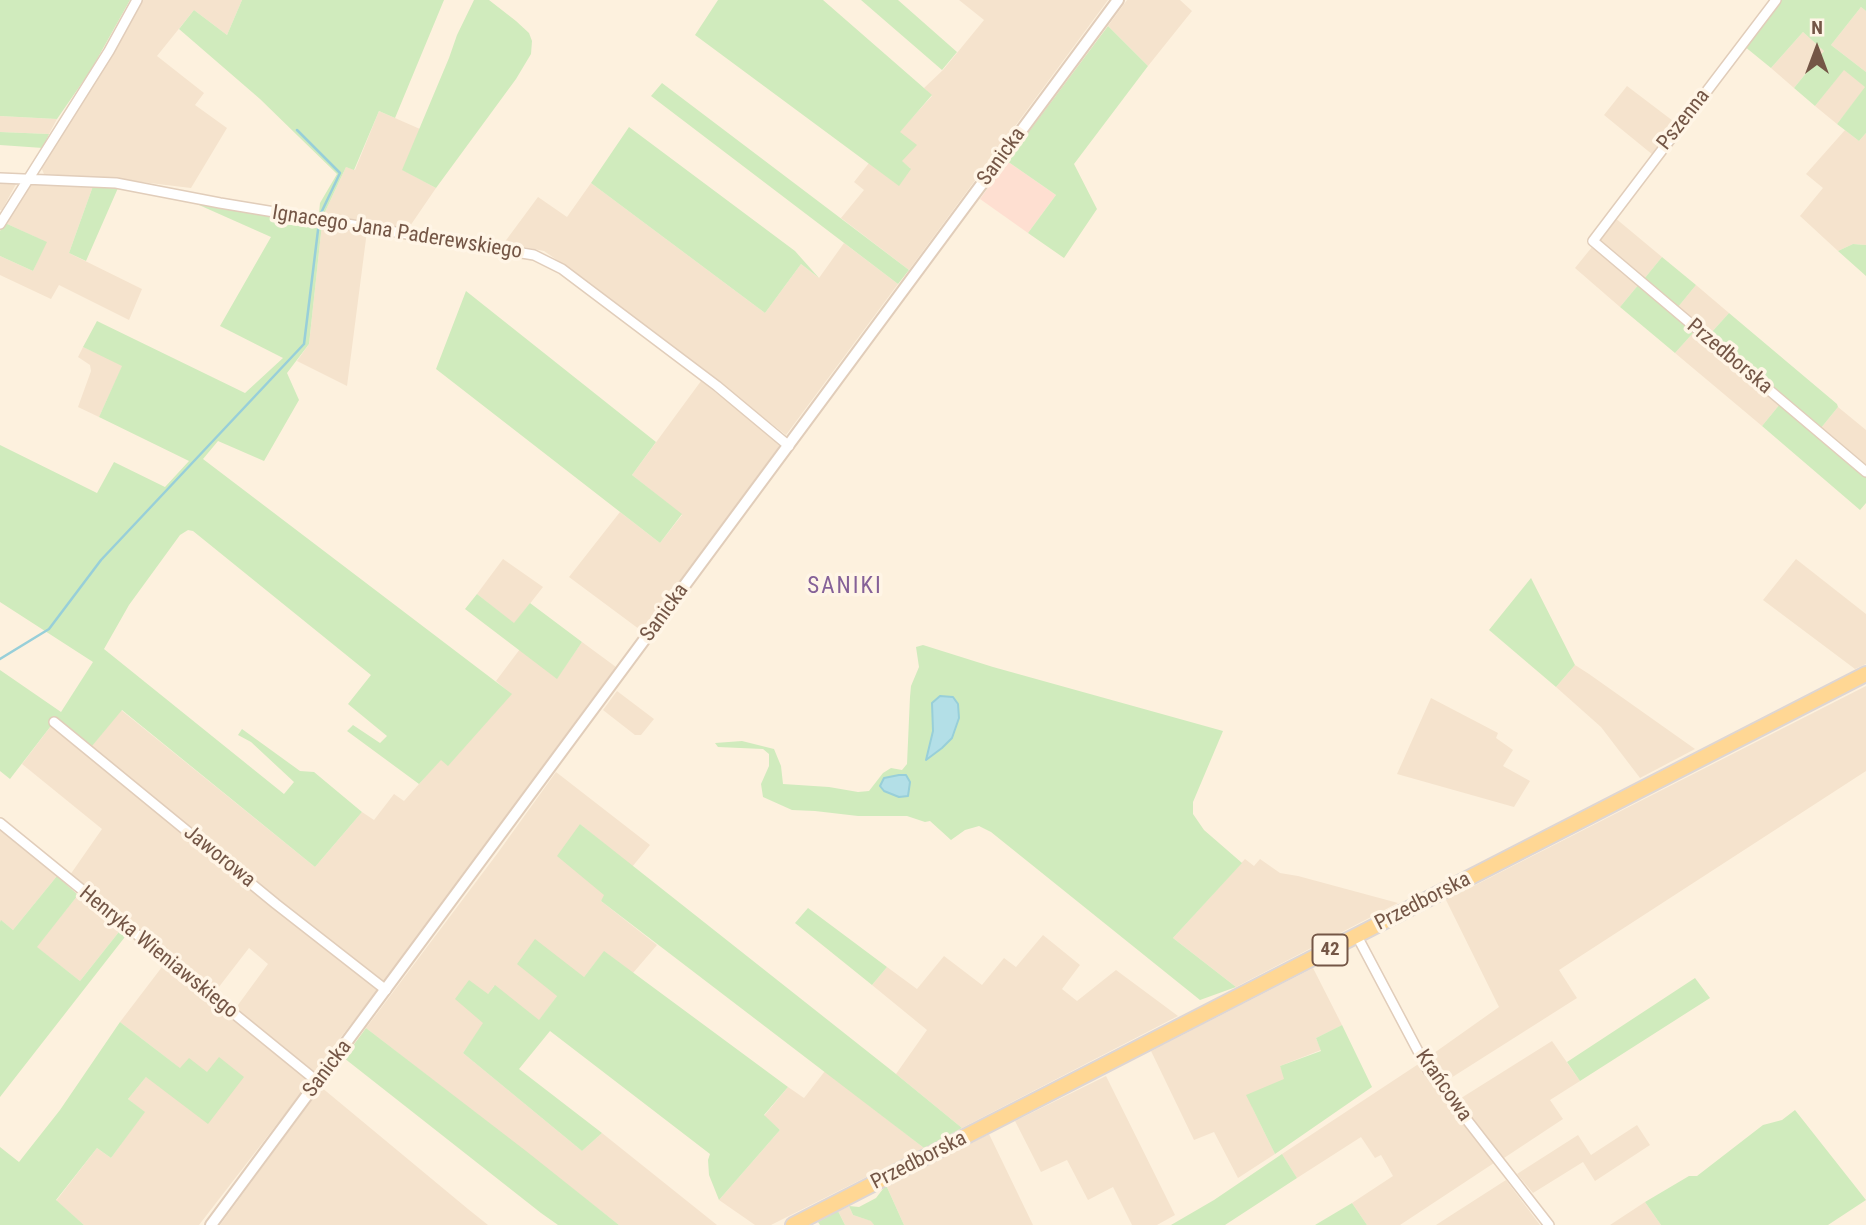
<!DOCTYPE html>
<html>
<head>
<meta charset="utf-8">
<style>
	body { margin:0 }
	#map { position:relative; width:1866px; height:1225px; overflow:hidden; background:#fdf1de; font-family:"Roboto Condensed",sans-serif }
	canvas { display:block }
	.north { position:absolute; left:1782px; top:14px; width:70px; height:70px; -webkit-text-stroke:5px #fff5e6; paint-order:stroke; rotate:0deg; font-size:19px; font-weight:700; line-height:28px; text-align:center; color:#745646 }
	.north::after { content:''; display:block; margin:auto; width:24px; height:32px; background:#745646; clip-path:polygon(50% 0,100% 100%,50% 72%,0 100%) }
</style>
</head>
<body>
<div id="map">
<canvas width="1866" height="1225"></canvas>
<div class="north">N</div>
</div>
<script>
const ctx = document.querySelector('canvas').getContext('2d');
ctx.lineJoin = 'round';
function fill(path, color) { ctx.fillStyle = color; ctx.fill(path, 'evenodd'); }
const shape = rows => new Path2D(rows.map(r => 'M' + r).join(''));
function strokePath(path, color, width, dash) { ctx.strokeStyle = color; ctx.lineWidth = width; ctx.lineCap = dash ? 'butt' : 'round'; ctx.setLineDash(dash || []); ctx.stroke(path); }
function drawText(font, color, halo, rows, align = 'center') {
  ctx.font = font + ' "Roboto Condensed",sans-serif'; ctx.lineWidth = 7; ctx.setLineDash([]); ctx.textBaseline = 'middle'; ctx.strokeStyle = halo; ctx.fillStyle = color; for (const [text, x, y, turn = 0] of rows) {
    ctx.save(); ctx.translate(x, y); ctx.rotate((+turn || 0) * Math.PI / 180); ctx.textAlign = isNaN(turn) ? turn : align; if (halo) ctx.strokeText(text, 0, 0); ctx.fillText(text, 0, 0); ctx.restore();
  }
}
fill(shape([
	[141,0,242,0,227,35,194,10,157,56,204,93,195,105,227,128,191,188,125,180,44,174,41,167],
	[959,0,1108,0,909,270,841,218,864,190,854,182,869,163,899,185,910,168,902,162,899,132,932,96,924,88,943,70,984,20],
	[1127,0,1180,0,1192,11,1148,66,1108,26],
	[1861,7,1866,11,1866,72,1831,45],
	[1803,32,1824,51,1794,88,1771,68],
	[1844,69,1866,87,1837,124,1815,106],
	[1627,86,1677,124,1653,155,1604,115],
	[379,111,420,129,403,170,436,188,408,229,324,214,346,167,355,170],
	[0,116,57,119,49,134,0,132],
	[1845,130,1859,141,1866,133,1866,245,1853,244,1838,251,1800,216,1823,188,1806,174],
	[0,182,16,184,2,210,0,210],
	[591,183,765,313,801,264,819,278,844,243,898,284,786,435,590,283,544,251,504,243,538,197,567,217],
	[28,184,93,186,69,253,142,289,129,320,59,285,51,299,0,275,0,256,33,271,46,242,5,223],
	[1614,217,1662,257,1644,279,1598,239],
	[322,224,367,231,347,386,297,361,309,344],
	[1592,247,1639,284,1620,307,1575,268],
	[1696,285,1729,313,1710,334,1678,307],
	[1693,333,1780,404,1762,426,1675,353],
	[83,347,123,365,99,417,78,407,91,371,90,365,78,357],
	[701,381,781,444,643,632,569,577,620,512,660,543,682,515,632,475],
	[1838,407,1866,430,1866,467,1821,428],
	[503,559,543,587,514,624,477,594],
	[1796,559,1866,614,1866,664,1855,669,1763,600],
	[582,642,616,667,386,979,313,1073,235,1009,268,964,249,948,215,992,70,875,102,829,22,764,54,722,88,750,121,710,315,867,362,812,374,820,394,794,404,801,441,759,448,765,511,694,496,681,520,649,557,678],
	[1575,665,1589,674,1695,749,1640,778,1601,727,1556,687],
	[1866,686,1866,771,1559,970,1577,998,1443,1083,1427,1058,1499,1007,1446,900],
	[617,691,654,719,641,735,635,735,603,710],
	[1431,698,1498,733,1496,738,1513,750,1503,766,1530,781,1514,807,1397,774],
	[556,772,650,845,632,867,580,824,605,896,601,901,657,945,633,973,604,952,584,977,557,996,539,1021,494,986,488,994,484,1023,463,1053,582,1151,602,1133,717,1225,619,1225,366,1028,497,854],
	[0,828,57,876,13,930,2,921,0,922],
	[1245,859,1254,866,1260,859,1280,873,1298,876,1398,903,1236,987,1173,938],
	[78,895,122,928,80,981,36,947],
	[1043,935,1080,965,1062,989,1077,1001,1116,970,1178,1016,962,1128,896,1074,927,1030,872,985,887,967,917,989,944,956,982,985,1004,958,1016,967],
	[165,963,311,1080,199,1225,84,1225,56,1201,97,1148,111,1158,144,1112,128,1099,146,1077,207,1073,181,1069,120,1022],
	[1313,968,1342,1025,1316,1038,1321,1050,1280,1066,1285,1079,1252,1107,1275,1154,1238,1178,1214,1132,1194,1140,1151,1051],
	[1552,1041,1580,1081,1550,1100,1563,1119,1504,1158,1458,1100],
	[1420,1063,1494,1163,1400,1225,1367,1225,1352,1203,1393,1176,1381,1155,1375,1158,1361,1137,1297,1178,1282,1154],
	[825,1071,924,1148,771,1225,755,1225,719,1200,780,1130,764,1116,788,1087,804,1098],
	[1106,1076,1175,1215,1157,1225,1132,1225,1113,1187,1088,1200,1067,1160,1041,1172,1015,1121],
	[321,1087,468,1209,488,1225,220,1225],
	[1637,1125,1650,1145,1595,1181,1583,1162,1533,1193,1517,1174,1578,1135,1591,1155],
	[989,1134,1033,1225,904,1225,886,1185,914,1173],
	[1506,1180,1540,1225,1436,1225,1453,1214],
	[1645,1202,1661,1225,1610,1225],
	[849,1206,853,1215,872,1221,874,1225,845,1225,838,1211]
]), '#f5e3cd');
fill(shape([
	[1007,161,1056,195,1028,233,980,199]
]), '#fedfd1');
fill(shape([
	[0,0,130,0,91,70,57,119,0,116],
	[242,0,444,0,395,118,379,111,354,170,346,167,324,214,319,213,320,203,337,174,260,99,179,29,194,10,227,35],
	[474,0,489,0,516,21,529,33,532,41,531,54,516,79,436,188,402,170,449,58,457,35],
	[718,0,823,0,932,95,900,132,917,145,902,161,911,169,899,186,695,35],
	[861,0,898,0,957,52,942,70],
	[1780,0,1866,0,1866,11,1861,7,1831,45,1866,72,1866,133,1859,141,1837,124,1865,87,1844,70,1815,106,1794,88,1824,51,1803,32,1771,68,1744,46],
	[1108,26,1148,66,1074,164,1097,209,1064,258,1028,233,1056,195,1007,161],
	[662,83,909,270,898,284,651,96],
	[629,127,795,251,819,278,801,264,765,313,591,183],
	[0,132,49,134,43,148,0,145],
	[93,186,118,188,86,261,69,253],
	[190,201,322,224,309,344,287,373,299,400,264,461,218,441,203,459,512,694,448,766,441,760,419,784,347,731,353,725,380,743,387,736,348,704,371,675,193,531,188,530,180,535,129,605,104,649,284,794,294,782,251,742,238,735,242,729,300,771,314,772,362,812,315,867,122,710,92,746,57,718,10,779,0,771,0,670,61,712,93,662,0,602,0,445,97,493,114,462,165,487,189,461,99,417,122,366,83,347,97,321,245,393,283,358,220,326,271,237],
	[5,223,47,242,33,271,0,256,0,231],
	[1853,244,1866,245,1866,276,1838,251],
	[1662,257,1696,285,1678,307,1644,279],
	[1639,284,1693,333,1675,353,1620,307],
	[466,291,656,442,632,475,682,514,660,543,436,369],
	[1729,313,1837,404,1838,407,1821,428,1818,429,1710,334],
	[1780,404,1866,477,1866,503,1860,510,1762,426],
	[1531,578,1575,665,1556,687,1489,630],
	[477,594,514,623,530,603,582,642,557,679,465,609],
	[923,645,993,667,1223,731,1193,802,1193,814,1204,830,1242,863,1173,938,1236,987,1200,1000,991,832,979,826,965,830,951,840,930,821,925,822,907,816,858,816,815,811,792,810,763,797,761,784,769,766,769,754,763,749,718,747,715,743,742,741,774,749,781,766,783,784,829,787,858,792,869,791,883,773,891,768,902,770,907,764,910,697,911,686,919,667,916,647],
	[580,824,896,1074,962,1128,924,1148,601,901,604,895,557,856],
	[57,876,78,895,37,947,80,981,122,928,128,933,0,1097,0,922,1,920,13,930],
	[808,908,887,967,872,985,795,923],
	[535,939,584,977,604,951,788,1087,764,1115,780,1130,719,1200,709,1175,708,1160,710,1154,550,1031,519,1069,602,1133,582,1151,463,1053,483,1023,455,999,469,980,488,994,495,985,539,1020,557,996,517,964],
	[1695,978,1710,998,1580,1081,1567,1062],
	[120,1022,180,1068,189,1058,207,1072,219,1057,244,1077,208,1124,146,1077,128,1099,145,1112,111,1158,97,1148,56,1200,84,1225,0,1225,0,1147,19,1162,60,1110],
	[1342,1025,1372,1087,1275,1154,1246,1095,1284,1079,1280,1066,1321,1051,1316,1038],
	[366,1028,526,1151,619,1225,558,1225,541,1213,344,1058],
	[1795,1110,1866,1200,1828,1225,1661,1225,1645,1202,1689,1176,1697,1176,1763,1125,1782,1120],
	[1282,1154,1297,1178,1225,1225,1171,1225,1214,1200],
	[886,1185,904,1225,874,1225,871,1221,853,1215,849,1206,859,1207,876,1198],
	[1352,1203,1367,1225,1315,1225,1320,1222],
	[838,1211,845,1225,820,1225,818,1222]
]), '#d0ebbd');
const water = shape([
	[940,696,953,697,958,704,959,718,952,738,942,748,926,760,933,731,932,703,940,696],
	[899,775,906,775,910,782,908,796,899,797,884,791,880,786,884,778,899,775]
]);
fill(water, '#b3dfe7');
strokePath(water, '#98cfd9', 2);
strokePath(shape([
	[297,130,340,173,321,213],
	[0,659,49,629,101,560,304,344,319,222]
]), '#98cfd9', 2.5);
const minor = shape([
	[1776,0,1593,241,1866,472],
	[0,178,116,183,220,203,534,255,562,269,717,386,789,446],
	[0,224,109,51,137,0],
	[54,722,276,904,386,990],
	[0,823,318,1082],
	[1357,936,1428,1070,1549,1225]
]);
const tertiary = shape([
	[211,1225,1118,0]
]);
const primary = shape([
	[793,1225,1866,674]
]);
strokePath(minor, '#e1cdba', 12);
strokePath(tertiary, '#e1cdba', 14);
strokePath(primary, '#ded6d3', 18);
strokePath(minor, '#fff', 9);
strokePath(tertiary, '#fff', 10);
strokePath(primary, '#ffd794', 14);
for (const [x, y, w] of [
	[1330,950,35]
]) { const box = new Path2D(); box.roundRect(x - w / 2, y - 15.5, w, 31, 5); ctx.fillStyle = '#fff5e6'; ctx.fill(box); strokePath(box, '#745646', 2); }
drawText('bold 19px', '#745646', null, [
	["42",1330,950]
]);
drawText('21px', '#745646', '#fff5e6', [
	["Pszenna",1684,120,-52],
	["Sanicka",1002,157,-54],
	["Ignacego Jana Paderewskiego",397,233,9],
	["Przedborska",1729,357,40],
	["Sanicka",665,613,-54],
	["Jaworowa",219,857,39],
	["Przedborska",1423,902,-27],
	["Henryka Wieniawskiego",158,953,39],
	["Sanicka",328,1069,-53],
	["Krańcowa",1443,1086,55],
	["Przedborska",919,1161,-27]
]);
ctx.letterSpacing = '2px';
drawText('23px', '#856198', '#fff5e6', [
	["SANIKI",845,587]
]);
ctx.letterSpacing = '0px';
</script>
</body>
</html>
